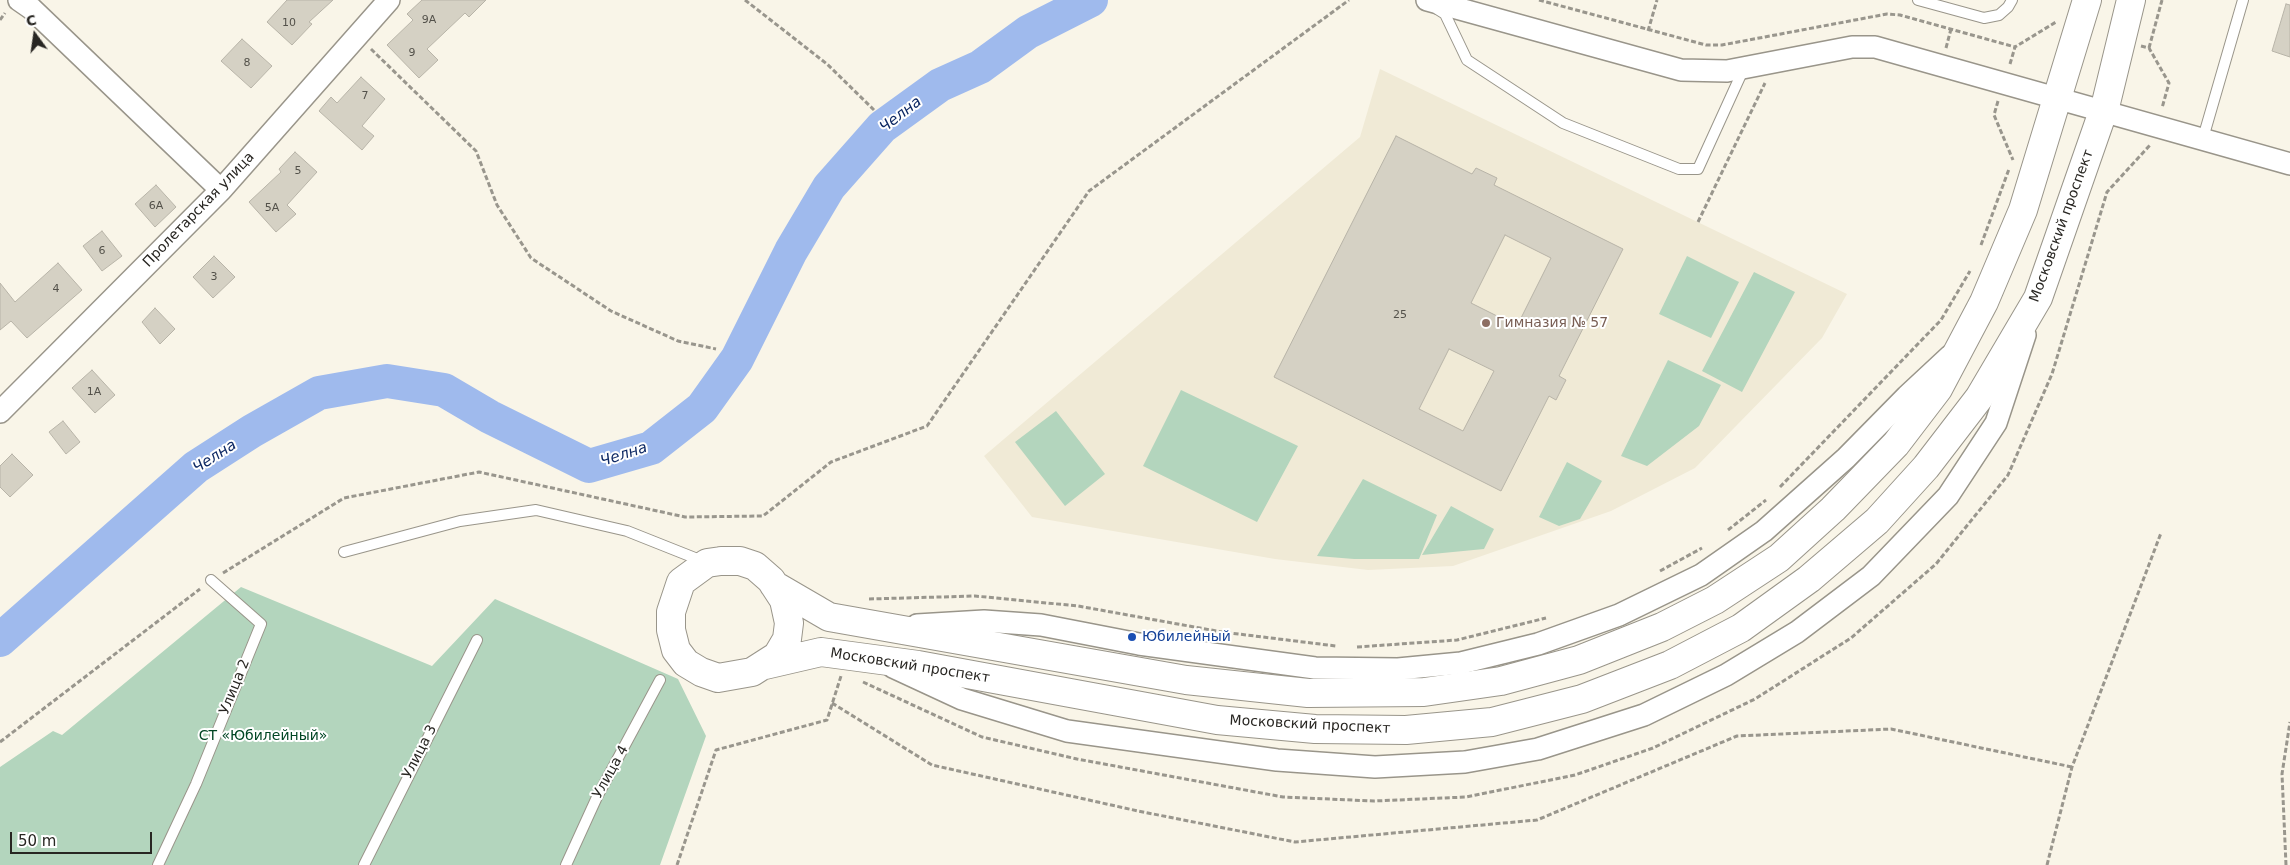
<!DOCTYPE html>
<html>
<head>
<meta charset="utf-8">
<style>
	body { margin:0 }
	#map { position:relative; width:2290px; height:865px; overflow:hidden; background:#f9f5e8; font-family:"DejaVu Sans",sans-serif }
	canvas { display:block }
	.north { position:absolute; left:10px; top:10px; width:50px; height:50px; -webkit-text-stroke:4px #fff; paint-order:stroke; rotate:346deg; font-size:14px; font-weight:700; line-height:20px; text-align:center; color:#282622 }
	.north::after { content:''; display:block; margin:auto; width:18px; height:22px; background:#282622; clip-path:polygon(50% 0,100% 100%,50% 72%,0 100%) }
	.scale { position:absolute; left:10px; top:832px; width:142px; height:22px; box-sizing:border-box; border:2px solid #282622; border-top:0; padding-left:6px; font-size:15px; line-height:18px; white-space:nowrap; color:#282622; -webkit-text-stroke:4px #fff; paint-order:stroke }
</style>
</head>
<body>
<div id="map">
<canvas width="2290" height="865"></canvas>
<div class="north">С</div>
<div class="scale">50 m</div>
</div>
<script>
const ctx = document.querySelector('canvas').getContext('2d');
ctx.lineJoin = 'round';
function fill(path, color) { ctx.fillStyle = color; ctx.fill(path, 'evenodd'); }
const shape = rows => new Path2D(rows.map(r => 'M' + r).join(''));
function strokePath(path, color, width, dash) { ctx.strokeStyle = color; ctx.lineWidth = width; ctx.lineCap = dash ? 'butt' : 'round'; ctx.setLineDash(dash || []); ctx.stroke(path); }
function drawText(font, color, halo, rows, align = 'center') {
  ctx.font = font + ' "DejaVu Sans",sans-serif'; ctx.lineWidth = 4; ctx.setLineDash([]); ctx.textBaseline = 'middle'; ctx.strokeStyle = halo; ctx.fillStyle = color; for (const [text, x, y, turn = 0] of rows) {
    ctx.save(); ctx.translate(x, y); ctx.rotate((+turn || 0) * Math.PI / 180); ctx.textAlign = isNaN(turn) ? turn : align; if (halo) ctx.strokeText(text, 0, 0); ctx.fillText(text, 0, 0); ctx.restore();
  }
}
fill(shape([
	[1380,69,1847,294,1822,338,1695,468,1611,511,1453,566,1368,570,1275,559,1032,517,984,456,1360,137]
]), '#f0ead6');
fill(shape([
	[1687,256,1739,282,1711,338,1659,314],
	[1754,272,1795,292,1742,392,1702,371],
	[1668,360,1721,385,1699,426,1647,466,1621,456],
	[1181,390,1298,446,1257,522,1143,466],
	[1056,411,1105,474,1065,506,1015,442],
	[1567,462,1602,481,1580,519,1559,526,1539,517],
	[1363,479,1437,515,1419,559,1354,559,1317,556],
	[1451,506,1494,529,1484,549,1422,555],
	[241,587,432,666,495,599,678,679,706,736,660,865,0,865,0,767,53,731,62,735]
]), '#b3d5bd');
strokePath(shape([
	[0,640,196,467,252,431,319,393,387,381,444,390,490,417,589,466,651,448,702,408,737,359,791,251,829,187,882,127,940,85,980,67,1028,32,1091,0]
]), '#9fbaed', 34);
const building = shape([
	[287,0,333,0,309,22,312,24,292,45,267,22,287,0],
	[422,0,486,0,469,17,465,13,427,49,438,60,419,78,387,45,413,20,407,14,422,0],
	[2286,4,2290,5,2290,57,2272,51,2286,4],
	[242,39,272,66,251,88,221,61,242,39],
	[361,77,385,99,362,126,374,136,362,150,319,111,331,97,337,103,361,77],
	[1396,136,1472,174,1476,168,1497,178,1494,185,1623,249,1559,376,1566,380,1556,400,1549,396,1501,491,1274,377,1396,136],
	[1505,235,1551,258,1517,326,1471,303,1505,235],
	[1449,349,1494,371,1463,431,1419,409,1449,349],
	[295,152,317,172,287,205,296,214,276,232,249,202,281,172,279,169,295,152],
	[156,185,176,207,155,227,135,204,156,185],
	[102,231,122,256,102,271,83,246,102,231],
	[214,256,235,277,213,298,193,277,214,256],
	[58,263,82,290,27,338,11,321,0,330,0,283,15,302,58,263],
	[155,308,175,329,160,344,142,322,155,308],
	[92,370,115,395,95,413,72,388,92,370],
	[63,421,80,442,66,454,49,432,63,421],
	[12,454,33,475,10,497,0,487,0,466,12,454]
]);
fill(building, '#d5d1c4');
strokePath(building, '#b8b4a8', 1);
const service = shape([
	[1918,0,1984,18,1999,15,2008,7,2012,0],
	[1437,9,1445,14,1467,60,1563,123,1679,169,1698,169,1744,68],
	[2203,138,2243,0],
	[344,552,460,521,536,510,627,531,705,562],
	[158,865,196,784,261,624,211,580],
	[364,865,477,640],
	[566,865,597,797,660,680]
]);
const minor = shape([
	[19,0,32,9,221,190],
	[1427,0,1681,70,1727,71,1852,47,1875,47,2290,164],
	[0,412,221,190,389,0],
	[917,625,984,621,1041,625,1139,644,1315,668,1398,669,1461,663,1538,644,1619,615,1701,575,1764,531,1846,458,1907,396,1950,356],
	[893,667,962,699,1067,731,1277,760,1375,767,1465,762,1538,749,1644,715,1726,675,1797,632,1871,576,1948,496,1996,423,2025,335]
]);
const secondary = shape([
	[721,561,740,561,755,566,771,580,784,600,789,623,787,639,777,656,752,672,718,678,701,672,686,663,676,650,671,630,671,612,681,582,707,563,721,561],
	[774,585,829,617,1186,680,1308,693,1424,692,1501,681,1579,660,1662,627,1715,600,1779,558,1833,509,1896,444,1938,389,1984,302,2023,210,2087,0],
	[765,665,821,652,918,665,1217,720,1315,729,1406,730,1492,722,1582,699,1670,665,1741,628,1809,579,1877,521,1926,467,1979,398,2038,298,2106,103,2131,0]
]);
strokePath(service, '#99958a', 12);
strokePath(minor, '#99958a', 24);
strokePath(secondary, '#99958a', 30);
strokePath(shape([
	[745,0,827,64,874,110],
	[1539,0,1706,45,1722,45,1887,14,1900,15,2015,47],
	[0,20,5,13],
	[1648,31,1657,0],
	[2141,46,2149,48,2169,83,2162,108],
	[1946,48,1951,29],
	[2149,48,2162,0],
	[371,49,476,151,497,205,531,258,611,311,678,341,716,349],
	[2010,64,2015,47,2056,22],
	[1998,101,1994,115,2013,160],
	[1698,222,1765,83],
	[1981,245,2009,169],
	[1780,487,1941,320,1970,271],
	[1728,530,1766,500],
	[1660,571,1702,548],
	[223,573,344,498,479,472,685,517,763,516,831,462,927,426,1089,191,1349,0],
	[869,599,975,596,1078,606,1222,632,1336,646],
	[1357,647,1457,640,1546,618],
	[863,682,982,737,1077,759,1283,797,1374,801,1466,797,1575,775,1653,748,1755,699,1851,638,1936,564,2008,475,2052,374,2107,192,2150,145],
	[832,703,932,765,1138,811,1295,842,1537,820,1737,736,1891,729,2072,767],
	[0,742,200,589],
	[677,865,716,750,827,720,841,676],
	[2047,865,2072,767,2161,533],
	[2286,865,2282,774,2290,722]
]), '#99968d', 3, [5, 2.5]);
strokePath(service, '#fff', 10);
strokePath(minor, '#fff', 21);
strokePath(secondary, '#fff', 28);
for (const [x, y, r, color] of [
	[1486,323,5,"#8d6e63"],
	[1132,637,5,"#1a4fb4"]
]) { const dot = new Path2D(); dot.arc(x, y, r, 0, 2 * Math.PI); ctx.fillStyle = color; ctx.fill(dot); strokePath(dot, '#fff', 2); }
drawText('11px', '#53514a', null, [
	["9А",429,20],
	["10",289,23],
	["9",412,53],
	["8",247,63],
	["7",365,96],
	["5",298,171],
	["6А",156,206],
	["5А",272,208],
	["6",102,251],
	["3",214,277],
	["4",56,289],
	["25",1400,315],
	["1А",94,392]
]);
drawText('14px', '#282622', '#fff', [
	["Пролетарская улица",199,210,-46],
	["Московский проспект",2062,226,-70],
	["Московский проспект",910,666,9],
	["Улица 2",235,687,-68],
	["Московский проспект",1310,725,3],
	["Улица 3",420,752,-63],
	["Улица 4",611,772,-61]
]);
drawText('14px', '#785e54', '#fff', [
	["Гимназия № 57",1496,323]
], 'left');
drawText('14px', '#164399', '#fff', [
	["Юбилейный",1142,637]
], 'left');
drawText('14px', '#004624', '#fff', [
	["СТ «Юбилейный»",263,736]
]);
drawText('italic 15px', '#0e2964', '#fff', [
	["Челна",901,115,-38],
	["Челна",624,455,-18],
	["Челна",215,457,-33]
]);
</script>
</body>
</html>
